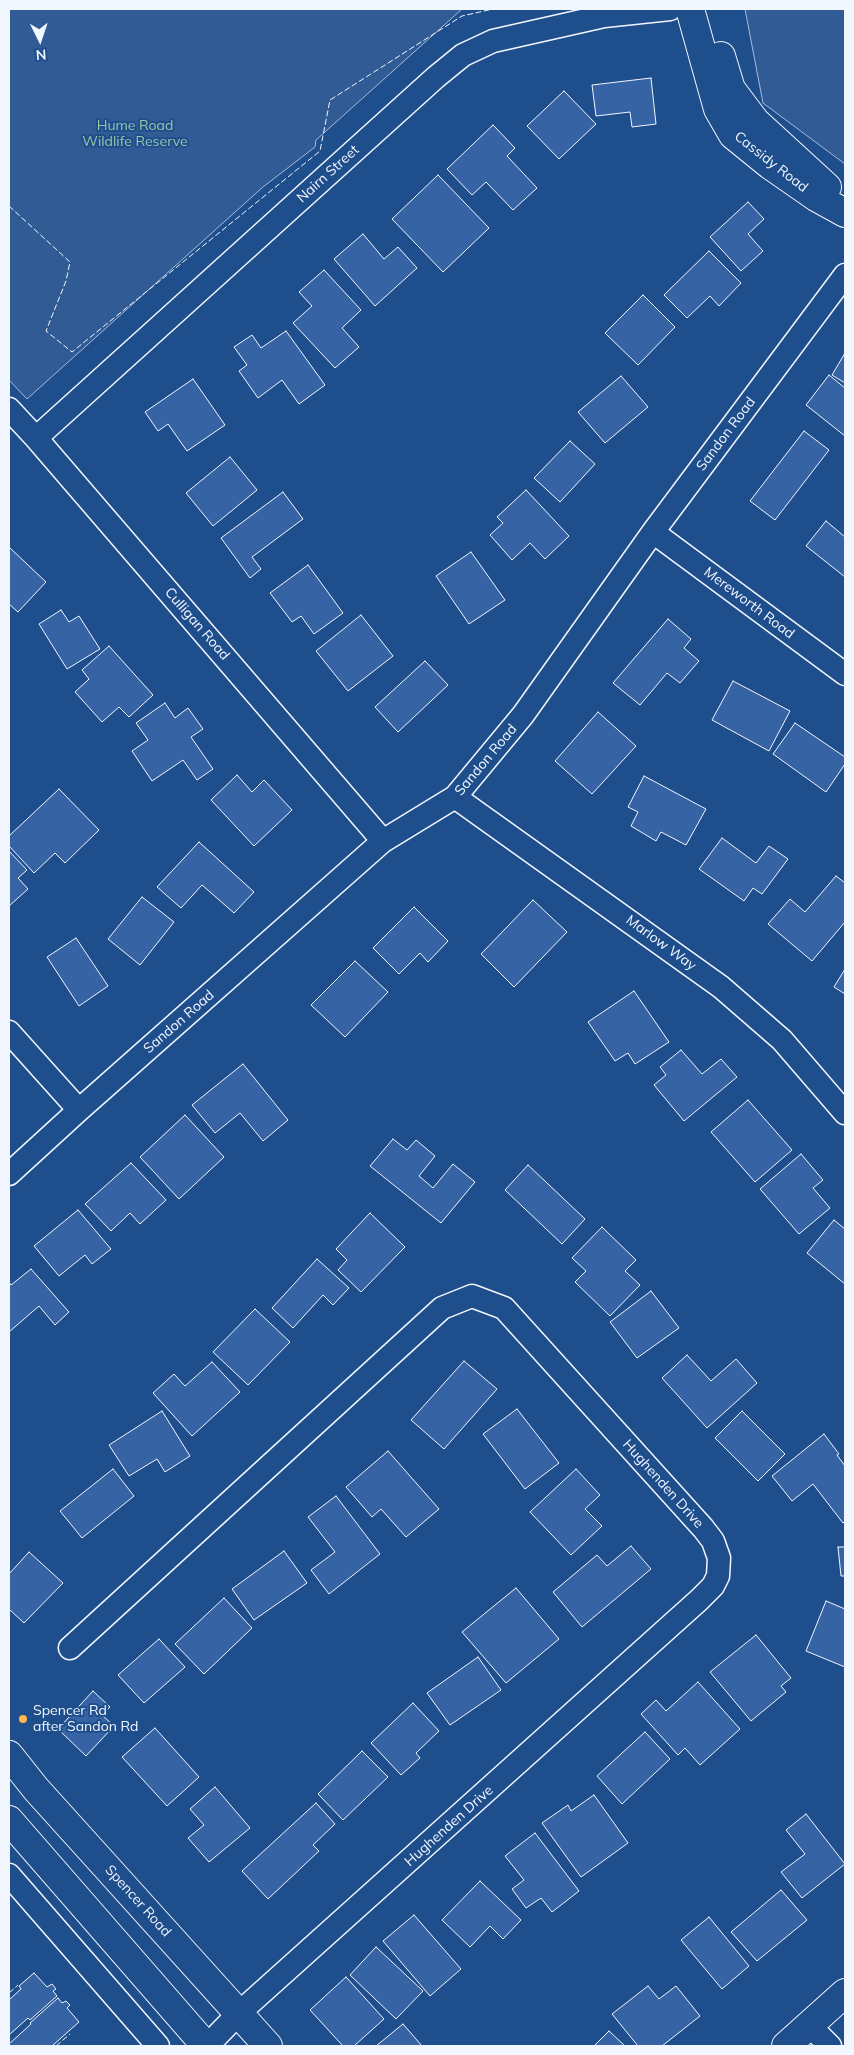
<!DOCTYPE html>
<html>
<head>
<meta charset="utf-8">
<style>
	body { margin:0 }
	#map { position:relative; width:854px; height:2055px; overflow:hidden; background:#1f4e8c; font-family:Mulish,sans-serif }
	canvas { display:block }
	.frame { position:absolute; inset:0; border:10px solid #f2f6ff; pointer-events:none }
	.north { position:absolute; left:15px; top:15px; width:50px; height:50px; -webkit-text-stroke:4px #1f4e8c; paint-order:stroke; rotate:176deg; font-size:14px; font-weight:700; line-height:20px; text-align:center; color:#f2f6ff }
	.north::after { content:''; display:block; margin:auto; width:18px; height:22px; background:#f2f6ff; clip-path:polygon(50% 0,100% 100%,50% 72%,0 100%) }
</style>
</head>
<body>
<div id="map">
<canvas width="854" height="2055"></canvas>
<div class="frame"></div>
<div class="north">N</div>
</div>
<script>
const ctx = document.querySelector('canvas').getContext('2d');
ctx.lineJoin = 'round';
function fill(path, color) { ctx.fillStyle = color; ctx.fill(path, 'evenodd'); }
const shape = rows => new Path2D(rows.map(r => 'M' + r).join(''));
function strokePath(path, color, width, dash) { ctx.strokeStyle = color; ctx.lineWidth = width; ctx.lineCap = dash ? 'butt' : 'round'; ctx.setLineDash(dash || []); ctx.stroke(path); }
function drawText(font, color, halo, rows, align = 'center') {
  ctx.font = font + ' Mulish,sans-serif'; ctx.lineWidth = 4; ctx.setLineDash([]); ctx.textBaseline = 'middle'; ctx.strokeStyle = halo; ctx.fillStyle = color; for (const [text, x, y, turn = 0] of rows) {
    ctx.save(); ctx.translate(x, y); ctx.rotate((+turn || 0) * Math.PI / 180); ctx.textAlign = isNaN(turn) ? turn : align; if (halo) ctx.strokeText(text, 0, 0); ctx.fillText(text, 0, 0); ctx.restore();
  }
}
const built = shape([
	[9,9,462,9,316,140,315,147,263,187,27,399,9,380,9,9],
	[745,9,845,9,845,164,763,103,745,9]
]);
fill(built, '#305b95');
strokePath(built, '#a8bbd7', 1);
const building = shape([
	[651,78,656,124,632,127,630,112,596,116,592,85,651,78],
	[564,91,596,124,559,159,527,126,564,91],
	[493,125,515,148,507,156,537,188,513,210,486,182,472,195,447,169,493,125],
	[438,175,489,228,443,272,392,219,438,175],
	[748,202,764,219,748,234,763,251,741,271,710,237,748,202],
	[363,234,384,259,398,247,417,268,375,306,334,259,363,234],
	[709,251,741,283,719,306,710,296,687,318,664,295,709,251],
	[324,270,361,310,342,328,359,347,335,368,293,323,312,306,299,292,324,270],
	[643,295,675,327,638,365,605,333,643,295],
	[286,331,325,385,299,404,282,380,258,398,239,371,247,365,234,347,252,335,261,348,286,331],
	[845,353,845,383,832,375,845,353],
	[829,375,845,388,845,436,806,405,829,375],
	[621,376,648,407,605,443,578,412,621,376],
	[193,379,225,425,187,451,168,424,158,431,145,412,193,379],
	[804,431,829,450,775,520,750,501,804,431],
	[570,441,595,464,560,502,534,478,570,441],
	[230,457,257,490,213,526,186,493,230,457],
	[526,490,569,536,545,559,530,543,512,560,490,535,503,523,497,517,526,490],
	[283,492,303,519,252,557,261,569,250,578,221,538,283,492],
	[826,521,845,537,845,577,806,546,826,521],
	[9,547,46,582,18,612,9,604,9,547],
	[471,552,505,600,469,624,436,576,471,552],
	[308,565,343,613,314,634,301,616,292,622,270,593,308,565],
	[61,610,69,622,79,616,100,649,67,669,39,624,61,610],
	[361,615,393,656,348,691,316,651,361,615],
	[668,619,691,639,684,648,699,661,680,683,667,673,640,705,613,683,668,619],
	[109,646,153,695,129,717,119,707,102,722,75,692,89,679,82,670,109,646],
	[425,661,448,685,398,732,375,707,425,661],
	[733,681,790,711,769,751,712,720,733,681],
	[165,703,175,718,188,708,203,729,191,737,213,769,197,780,183,760,152,781,132,751,148,740,136,723,165,703],
	[598,712,636,746,592,794,555,761,598,712],
	[795,723,845,757,845,764,826,792,773,754,795,723],
	[237,775,252,792,264,780,292,810,254,846,211,800,237,775],
	[644,776,706,809,686,845,661,832,656,841,631,826,638,812,628,807,644,776],
	[59,789,99,830,65,863,55,853,34,873,9,846,9,836,59,789],
	[722,838,756,863,769,846,788,859,762,894,753,888,744,901,699,869,722,838],
	[199,842,254,892,234,913,202,885,181,908,157,887,199,842],
	[9,851,27,870,18,878,28,889,9,906,9,851],
	[836,876,845,883,845,922,812,961,768,924,790,899,805,912,836,876],
	[142,897,174,922,140,965,108,939,142,897],
	[533,900,567,932,514,987,481,954,533,900],
	[414,907,448,941,428,962,420,953,399,974,373,948,414,907],
	[76,938,108,986,79,1006,47,957,76,938],
	[355,961,388,992,345,1037,311,1005,355,961],
	[845,969,845,994,834,987,845,969],
	[634,991,669,1042,635,1064,628,1053,615,1061,588,1022,634,991],
	[681,1050,702,1074,721,1059,737,1077,684,1121,654,1085,666,1075,660,1067,681,1050],
	[243,1064,288,1120,263,1141,240,1113,215,1133,192,1105,243,1064],
	[748,1100,792,1150,755,1182,711,1132,748,1100],
	[185,1115,224,1157,179,1199,140,1157,185,1115],
	[393,1139,407,1150,416,1140,435,1156,419,1176,433,1188,453,1164,475,1182,441,1223,370,1166,393,1139],
	[801,1154,823,1180,813,1188,830,1208,799,1234,760,1189,801,1154],
	[131,1163,166,1200,140,1224,130,1213,111,1231,85,1204,131,1163],
	[528,1165,585,1219,562,1244,505,1190,528,1165],
	[78,1210,111,1249,92,1264,85,1255,59,1276,34,1246,78,1210],
	[370,1213,405,1247,361,1292,338,1270,347,1260,336,1249,370,1213],
	[834,1220,845,1229,845,1284,807,1253,834,1220],
	[602,1227,636,1260,625,1271,640,1285,610,1316,575,1282,586,1271,572,1258,602,1227],
	[317,1259,349,1288,333,1305,323,1295,293,1328,272,1308,317,1259],
	[31,1269,69,1312,55,1325,39,1306,9,1332,9,1282,11,1285,31,1269],
	[651,1291,679,1328,637,1358,610,1322,651,1291],
	[255,1309,290,1342,248,1385,213,1352,255,1309],
	[687,1355,711,1381,736,1359,757,1383,707,1428,662,1378,687,1355],
	[464,1361,497,1389,444,1449,411,1420,464,1361],
	[212,1362,240,1392,192,1436,153,1393,174,1374,185,1386,212,1362],
	[517,1409,559,1463,525,1489,483,1434,517,1409],
	[162,1411,190,1456,165,1472,157,1459,129,1476,109,1445,162,1411],
	[742,1411,785,1454,758,1481,715,1438,742,1411],
	[824,1434,839,1454,837,1455,845,1466,845,1521,843,1523,813,1484,792,1501,772,1476,824,1434],
	[388,1451,439,1509,406,1537,381,1509,372,1517,346,1487,388,1451],
	[113,1469,134,1496,82,1538,60,1511,113,1469],
	[576,1469,600,1495,585,1509,602,1526,571,1555,530,1512,576,1469],
	[336,1496,380,1554,329,1594,311,1570,335,1552,308,1517,336,1496],
	[631,1546,651,1569,582,1627,553,1592,597,1555,607,1566,631,1546],
	[838,1547,845,1547,845,1576,841,1576,838,1547],
	[284,1551,307,1583,254,1620,232,1589,284,1551],
	[29,1552,63,1583,24,1623,9,1609,9,1574,29,1552],
	[516,1588,559,1639,506,1683,462,1632,516,1588],
	[224,1598,252,1628,204,1674,175,1644,224,1598],
	[826,1601,845,1609,845,1667,806,1651,826,1601],
	[756,1635,791,1678,781,1686,786,1692,751,1721,710,1672,756,1635],
	[159,1639,185,1667,144,1703,118,1675,159,1639],
	[478,1657,501,1690,450,1725,427,1693,478,1657],
	[698,1682,740,1729,700,1765,685,1748,678,1755,641,1714,656,1700,666,1711,698,1682],
	[93,1691,110,1707,102,1715,114,1726,86,1756,58,1729,93,1691],
	[413,1703,439,1731,416,1753,420,1758,401,1775,371,1743,413,1703],
	[155,1728,199,1777,167,1806,122,1757,155,1728],
	[645,1732,670,1759,622,1804,597,1776,645,1732],
	[362,1751,388,1777,343,1820,318,1794,362,1751],
	[215,1787,250,1828,209,1862,188,1838,204,1825,190,1809,215,1787],
	[594,1795,628,1843,581,1877,542,1823,568,1805,571,1811,594,1795],
	[316,1803,335,1824,313,1845,319,1851,268,1899,242,1871,316,1803],
	[806,1814,845,1864,802,1898,781,1872,805,1854,786,1830,806,1814],
	[535,1833,579,1891,552,1912,541,1898,526,1908,512,1889,524,1880,505,1856,535,1833],
	[480,1881,521,1920,503,1939,490,1926,470,1947,442,1920,480,1881],
	[781,1890,807,1920,757,1961,731,1932,781,1890],
	[414,1915,461,1969,430,1996,383,1941,414,1915],
	[709,1917,749,1966,722,1989,681,1940,709,1917],
	[376,1947,423,1991,396,2019,350,1975,376,1947],
	[34,1973,47,1987,52,1984,56,1989,53,1991,57,1996,30,2020,28,2018,9,2035,9,2000,21,1989,19,1986,34,1973],
	[346,1977,384,2019,354,2046,343,2046,310,2010,346,1977],
	[648,1986,659,1999,676,1986,700,2016,662,2046,638,2046,612,2014,648,1986],
	[58,1998,62,2003,66,2001,70,2005,67,2008,79,2022,52,2046,9,2046,9,2044,31,2024,30,2023,58,1998],
	[403,2024,422,2046,376,2046,403,2024],
	[609,2031,625,2046,594,2046,609,2031]
]);
fill(building, '#3563a3');
strokePath(building, '#f2f6ff', 1);
const street = shape([
	[9,409,36,438,383,841],
	[36,438,436,77,463,55,493,41,604,16,670,9],
	[653,532,845,674],
	[455,797,721,987,782,1040,845,1113],
	[9,1032,79,1110],
	[9,1174,79,1110,383,841,455,797,523,715,653,532,845,275],
	[70,1648,442,1308,472,1296,504,1308,703,1528,713,1541,719,1558,718,1576,713,1586,699,1600,239,2013,207,2046],
	[9,1875,158,2046],
	[809,2025,830,2046]
]);
const secondary = shape([
	[690,9,718,109,733,135,770,165,816,197,845,213],
	[721,56,731,89,755,121,827,187],
	[786,2046,845,1993]
]);
const primary = shape([
	[9,1755,36,1789,268,2046],
	[9,1820,206,2046]
]);
strokePath(street, '#f2f6ff', 25);
strokePath(secondary, '#f2f6ff', 30);
strokePath(primary, '#f2f6ff', 30);
strokePath(street, '#1f4e8c', 22);
strokePath(secondary, '#1f4e8c', 28);
strokePath(primary, '#1f4e8c', 28);
strokePath(shape([
	[9,206,70,262,66,281,46,331,72,352,320,151,330,100,462,16,493,9],
	[9,1993,18,1985],
	[56,2046,70,2034]
]), '#f2f6ff', 1, [6, 2.5]);
for (const [x, y, r, color] of [
	[23,1719,5,"#ffb74d"]
]) { const dot = new Path2D(); dot.arc(x, y, r, 0, 2 * Math.PI); ctx.fillStyle = color; ctx.fill(dot); strokePath(dot, '#1f4e8c', 2); }
drawText('14px', '#97c8a6', '#1f4e8c', [
	["Hume Road",135,126],
	["Wildlife Reserve",135,142]
]);
drawText('14px', '#f2f6ff', '#1f4e8c', [
	["Cassidy Road",771,162,38],
	["Nairn Street",328,174,-42],
	["Sandon Road",726,434,-53],
	["Mereworth Road",749,603,37],
	["Culligan Road",197,624,49],
	["Sandon Road",486,760,-50],
	["Marlow Way",661,943,36],
	["Sandon Road",179,1022,-41],
	["Hughenden Drive",663,1484,48],
	["Hughenden Drive",449,1826,-42],
	["Spencer Road",138,1901,48]
]);
drawText('14px', '#f2f6ff', '#1f4e8c', [
	["Spencer Rd",33,1711],
	["after Sandon Rd",33,1727]
], 'left');
</script>
</body>
</html>
